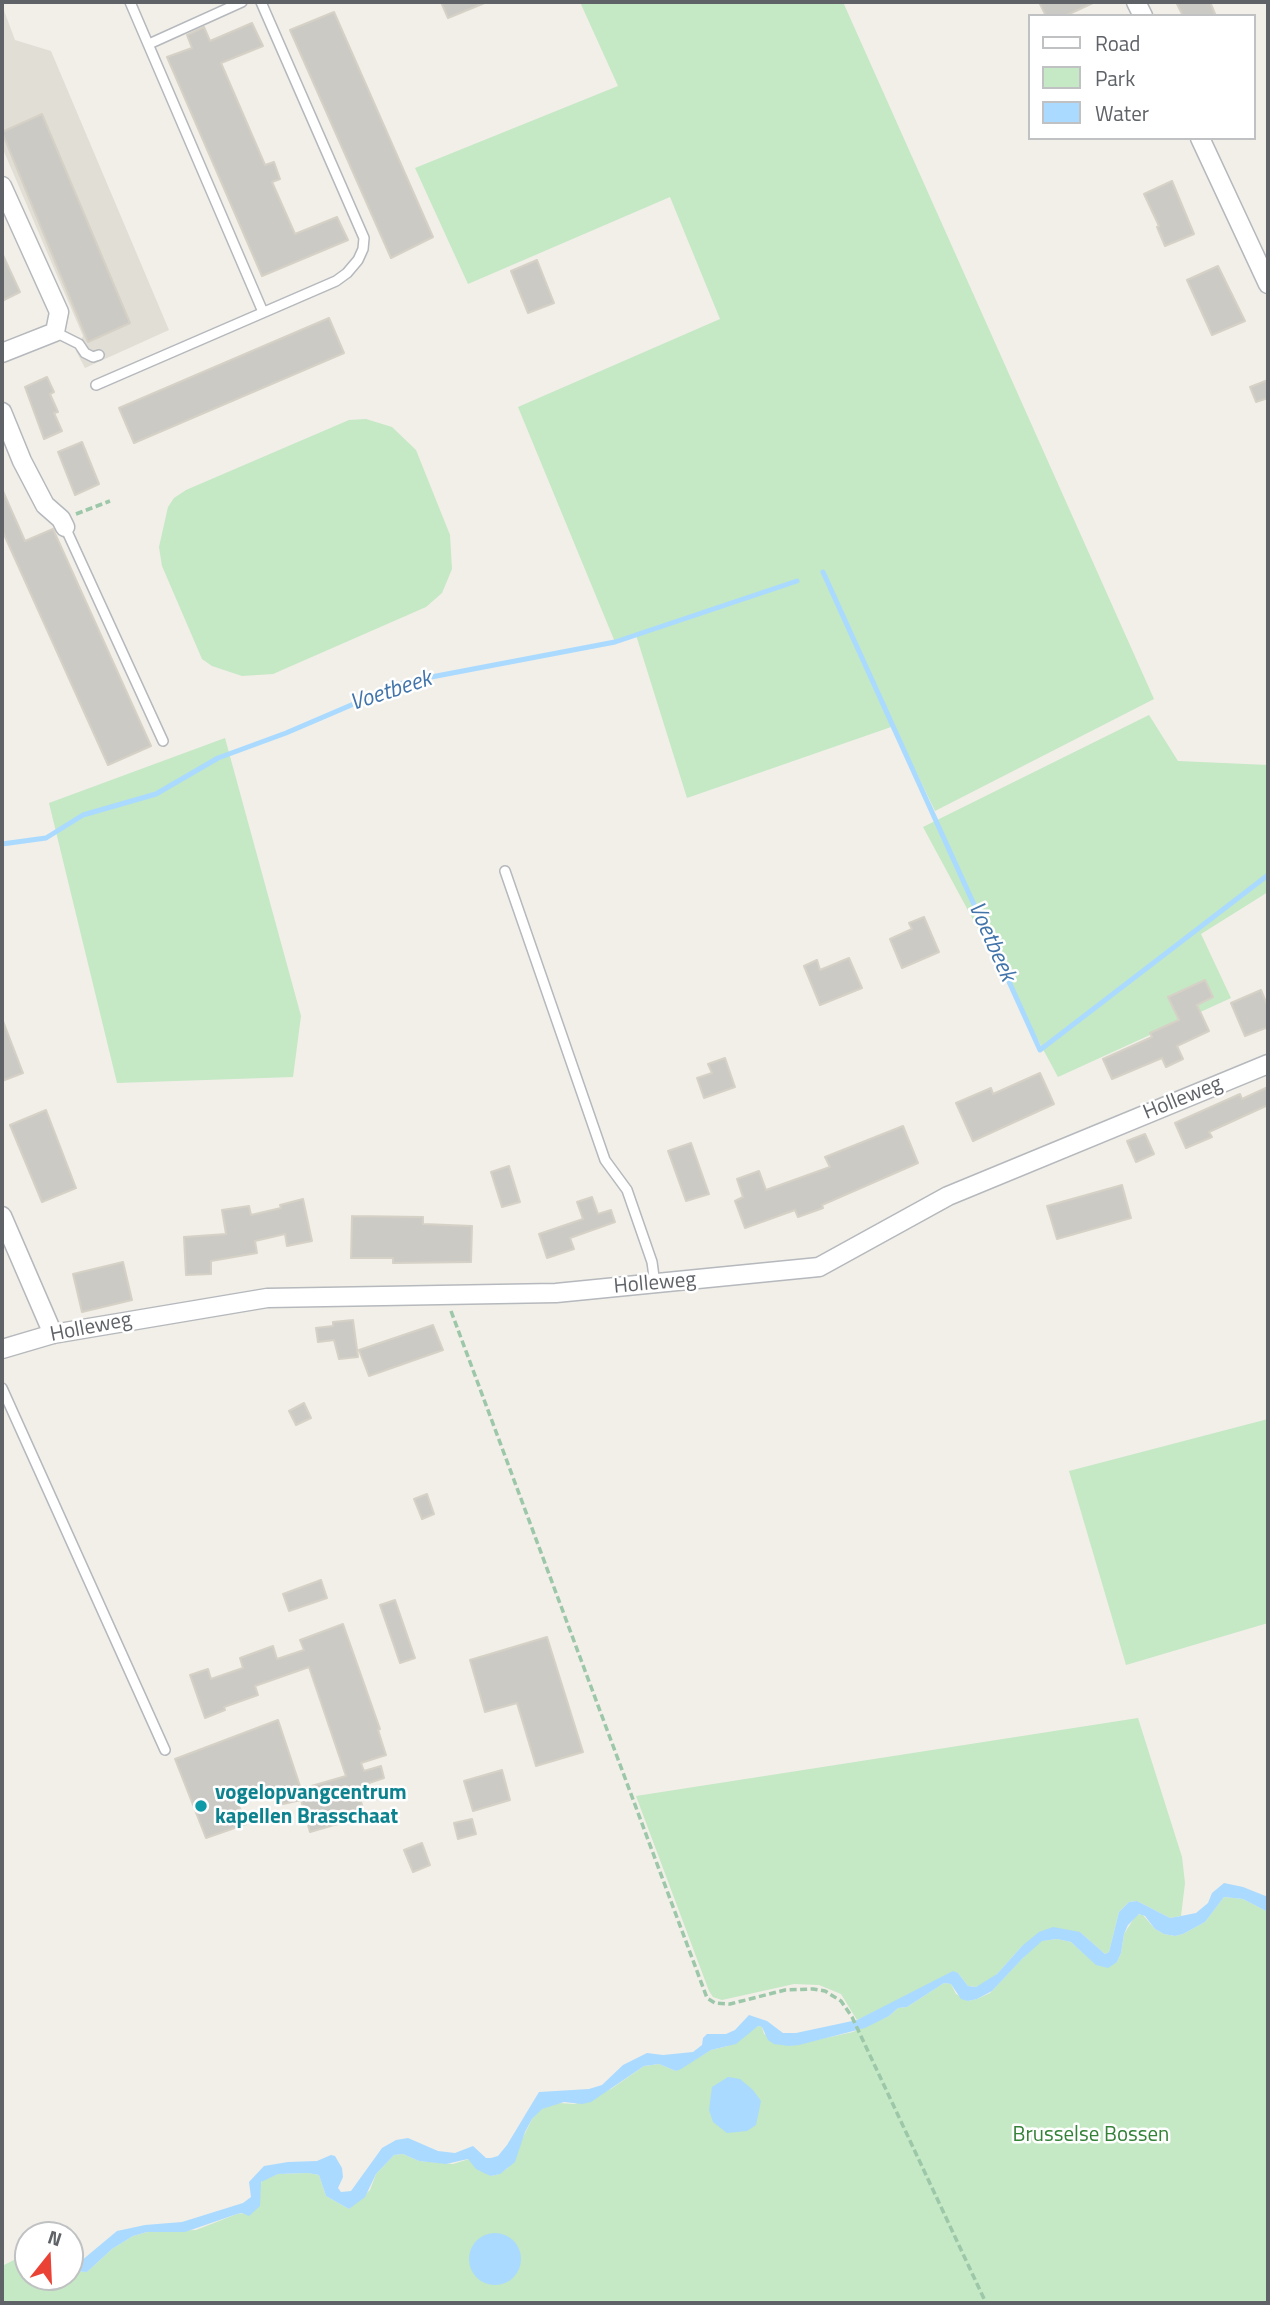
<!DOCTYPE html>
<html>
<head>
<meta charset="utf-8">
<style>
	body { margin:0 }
	#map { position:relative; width:1270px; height:2305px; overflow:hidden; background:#f1efe8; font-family:"Titillium Web",sans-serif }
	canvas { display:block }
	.frame { position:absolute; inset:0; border:4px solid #5f6368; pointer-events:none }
	.legend { position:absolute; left:1028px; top:14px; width:228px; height:126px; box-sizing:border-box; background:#fff; border:2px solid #bfc1c3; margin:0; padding:9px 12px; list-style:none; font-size:21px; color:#5f6368 }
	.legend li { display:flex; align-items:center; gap:14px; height:35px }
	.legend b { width:35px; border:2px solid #bfc1c3 }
	.north { position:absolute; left:14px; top:2221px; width:70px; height:70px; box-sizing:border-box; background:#fff; border:2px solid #bfc1c3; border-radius:50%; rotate:18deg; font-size:19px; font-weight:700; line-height:28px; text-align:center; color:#5f6368 }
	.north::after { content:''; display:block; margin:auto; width:24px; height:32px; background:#ea4335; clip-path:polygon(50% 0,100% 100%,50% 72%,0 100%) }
</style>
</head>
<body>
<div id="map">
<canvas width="1270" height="2305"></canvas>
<div class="frame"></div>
<ul class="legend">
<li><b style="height:9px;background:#fff"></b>Road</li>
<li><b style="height:19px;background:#c5e8c5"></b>Park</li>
<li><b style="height:19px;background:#aadaff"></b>Water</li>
</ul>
<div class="north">N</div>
</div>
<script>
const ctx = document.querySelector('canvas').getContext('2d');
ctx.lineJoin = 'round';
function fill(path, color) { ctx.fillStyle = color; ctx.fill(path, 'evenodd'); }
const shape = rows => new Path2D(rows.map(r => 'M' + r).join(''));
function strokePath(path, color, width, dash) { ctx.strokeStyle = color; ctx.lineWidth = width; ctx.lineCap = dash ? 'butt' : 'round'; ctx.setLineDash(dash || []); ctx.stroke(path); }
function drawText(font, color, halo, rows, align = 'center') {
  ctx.font = font + ' "Titillium Web",sans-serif'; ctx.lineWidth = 5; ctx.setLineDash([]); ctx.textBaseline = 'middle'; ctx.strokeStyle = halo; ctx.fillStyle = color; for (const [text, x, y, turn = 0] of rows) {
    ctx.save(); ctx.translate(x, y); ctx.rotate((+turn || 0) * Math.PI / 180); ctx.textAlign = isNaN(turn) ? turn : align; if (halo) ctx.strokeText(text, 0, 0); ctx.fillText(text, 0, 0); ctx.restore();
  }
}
fill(shape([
	[2,5,15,40,51,51,169,330,85,368,76,351,83,336,2,147]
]), '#e1ded6');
fill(shape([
	[580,2,843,2,1154,699,935,811,894,726,687,798,636,635,615,642,518,407,720,319,670,197,468,284,415,168,618,86],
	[366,419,392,427,416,450,450,535,452,569,442,593,426,607,273,674,242,676,212,666,202,659,162,566,159,547,168,507,174,498,186,490,349,420],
	[1149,715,1178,761,1268,765,1268,892,1201,934,1231,998,1058,1077,923,827],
	[225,738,301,1016,293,1077,117,1083,49,803],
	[1268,1419,1268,1623,1126,1665,1069,1471],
	[1138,1718,1182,1857,1185,1883,1181,1916,1170,1918,1137,1901,1129,1902,1119,1912,1109,1952,1105,1954,1080,1932,1022,1946,997,1974,988,1982,976,1987,968,1986,958,1973,857,2020,841,1994,819,1985,794,1984,722,2000,713,1997,709,1991,636,1796],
	[1224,1897,1243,1899,1268,1912,1268,2303,2,2303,2,2266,16,2259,28,2256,28,2277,70,2277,70,2271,87,2272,112,2249,133,2236,147,2232,196,2230,237,2214,245,2213,259,2204,260,2184,263,2180,278,2174,308,2173,319,2175,326,2196,349,2209,370,2190,376,2174,394,2155,403,2154,419,2161,453,2164,469,2159,491,2176,499,2174,508,2168,532,2119,541,2109,558,2103,575,2104,611,2089,644,2066,659,2064,676,2071,711,2050,728,2046,758,2026,762,2027,764,2034,789,2046,853,2032,889,2016,898,2008,907,2007,944,1983,951,1984,956,1994,968,2001,977,1999,990,1993,1035,1945,1042,1941,1057,1939,1071,1942,1097,1965,1117,1962,1121,1953,1124,1934,1136,1915,1142,1914,1155,1929,1164,1934,1175,1936,1183,1934,1205,1922]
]), '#c5e8c5');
fill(shape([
	[1224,1883,1243,1887,1268,1897,1268,1912,1243,1899,1224,1897,1205,1922,1183,1934,1175,1936,1164,1934,1155,1929,1145,1916,1139,1914,1128,1925,1124,1934,1121,1953,1117,1962,1108,1968,1096,1965,1071,1942,1057,1939,1042,1941,1023,1958,992,1991,977,1999,968,2001,961,1999,951,1984,944,1983,907,2007,898,2008,889,2016,865,2028,799,2045,789,2046,774,2044,768,2040,762,2027,758,2026,736,2044,711,2050,681,2069,676,2071,659,2064,644,2066,591,2102,582,2104,564,2102,542,2109,532,2119,525,2132,515,2162,500,2174,491,2176,484,2173,476,2169,468,2159,446,2164,419,2161,403,2154,394,2155,376,2174,365,2197,349,2209,326,2196,319,2175,308,2173,278,2174,261,2182,260,2206,249,2216,242,2213,237,2214,185,2232,147,2232,133,2236,112,2249,87,2272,70,2271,70,2259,73,2261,81,2261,117,2231,145,2225,182,2222,243,2203,251,2197,249,2182,264,2166,288,2162,317,2161,331,2155,335,2156,342,2168,343,2177,338,2188,341,2192,351,2191,382,2148,396,2140,408,2138,438,2151,455,2153,473,2146,486,2158,491,2158,498,2156,507,2145,539,2092,589,2089,602,2085,623,2065,647,2053,663,2055,693,2052,702,2045,703,2038,707,2034,726,2034,735,2030,749,2015,767,2021,783,2033,796,2033,857,2020,953,1971,958,1973,968,1986,976,1987,997,1974,1022,1946,1039,1932,1053,1927,1080,1932,1105,1954,1109,1952,1119,1912,1129,1902,1137,1901,1170,1918,1181,1916,1196,1913,1208,1903,1212,1893],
	[728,2077,740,2079,753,2090,761,2101,756,2125,747,2131,727,2133,713,2122,709,2110,712,2087],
	'469 2259a26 26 0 1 1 52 0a26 26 0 1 1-52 0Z'
]), '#aadaff');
strokePath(shape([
	[823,572,1040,1050,1268,875],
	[2,844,46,838,83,815,156,794,218,758,286,733,405,682,615,642,797,581]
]), '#aadaff', 5);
const building = shape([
	[441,2,487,2,448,18,441,2],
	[1039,2,1095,2,1065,16,1046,16,1039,2],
	[1176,2,1210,2,1216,16,1183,16,1176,2],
	[334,12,433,237,391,258,290,30,334,12],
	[252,23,263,46,221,63,265,165,274,162,280,179,272,182,295,234,337,217,348,240,262,276,167,57,192,48,187,35,204,27,210,41,252,23],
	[42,114,130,323,88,342,2,132,42,114],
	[1172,181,1194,234,1165,246,1157,227,1159,226,1144,194,1172,181],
	[2,253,20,292,2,301,2,253],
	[537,260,554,303,528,313,511,271,537,260],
	[1218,266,1245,321,1212,335,1187,280,1218,266],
	[329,318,344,353,134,443,119,408,329,318],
	[47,377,54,392,50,394,58,412,54,413,62,431,44,439,25,387,47,377],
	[1268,380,1268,398,1256,402,1250,387,1268,380],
	[82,442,99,484,75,495,58,452,82,442],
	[2,489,25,541,53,529,151,746,108,765,2,530,2,489],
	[924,917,939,952,902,968,890,939,912,929,909,923,924,917],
	[849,958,862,988,820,1005,804,966,817,960,820,970,849,958],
	[1205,980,1213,997,1197,1005,1209,1031,1177,1046,1183,1059,1166,1067,1162,1058,1112,1079,1103,1059,1152,1037,1150,1033,1179,1020,1168,997,1205,980],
	[1261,990,1268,1007,1268,1027,1245,1036,1231,1003,1261,990],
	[3,1021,23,1073,2,1081,2,1021,3,1021],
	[725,1058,735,1087,704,1098,697,1078,712,1073,708,1064,725,1058],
	[1040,1073,1054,1104,973,1141,956,1103,991,1088,993,1094,1040,1073],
	[1268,1087,1268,1105,1209,1132,1212,1137,1186,1148,1175,1123,1240,1094,1242,1099,1268,1087],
	[46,1110,76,1188,42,1202,10,1125,46,1110],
	[903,1126,918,1163,822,1205,823,1208,798,1217,795,1210,745,1228,735,1201,743,1197,737,1179,759,1171,766,1190,830,1167,825,1157,903,1126],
	[1145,1134,1154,1154,1136,1162,1127,1141,1145,1134],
	[691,1143,709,1194,686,1201,668,1151,691,1143],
	[509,1166,520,1202,502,1207,491,1172,509,1166],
	[1122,1185,1131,1218,1057,1239,1047,1206,1122,1185],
	[592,1197,598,1214,611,1210,615,1222,570,1238,574,1249,547,1258,539,1234,583,1219,577,1202,592,1197],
	[303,1199,312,1241,287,1246,285,1234,255,1241,257,1253,211,1261,211,1274,186,1275,184,1237,226,1234,222,1210,249,1206,251,1215,281,1208,280,1205,303,1199],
	[352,1216,423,1217,423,1224,472,1226,471,1262,393,1263,393,1258,351,1258,352,1216],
	[123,1262,132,1300,82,1312,73,1274,123,1262],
	[353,1320,358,1357,339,1359,334,1340,318,1342,316,1328,333,1326,333,1322,353,1320],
	[433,1325,443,1350,369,1376,359,1350,433,1325],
	[304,1403,311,1418,296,1425,289,1411,304,1403],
	[427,1494,434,1514,422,1519,414,1499,427,1494],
	[321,1580,327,1598,289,1611,283,1594,321,1580],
	[395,1600,415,1658,400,1663,380,1605,395,1600],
	[343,1624,380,1729,378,1730,386,1755,361,1763,364,1771,381,1766,384,1778,357,1787,365,1816,310,1832,301,1800,283,1804,278,1788,272,1788,236,1798,246,1824,206,1838,175,1759,278,1720,301,1789,346,1776,309,1667,255,1686,258,1695,224,1707,225,1710,205,1718,190,1675,208,1669,211,1679,243,1668,240,1658,273,1646,277,1659,304,1650,300,1640,343,1624],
	[547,1637,583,1752,536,1766,517,1703,485,1712,470,1660,547,1637],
	[502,1770,510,1800,473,1811,464,1781,502,1770],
	[472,1819,476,1834,458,1839,454,1823,472,1819],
	[422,1843,430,1865,413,1872,404,1850,422,1843]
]);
fill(building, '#cccac5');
strokePath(building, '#d6d1c6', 2);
const lane = shape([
	[130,2,263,312],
	[149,44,242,2],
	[55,332,79,344,85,353,93,357,99,355],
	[96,385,336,281,347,273,358,260,363,249,364,238,261,2],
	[65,527,163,741],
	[505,871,605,1160,627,1190,652,1262,655,1284],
	[2,1388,165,1750]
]);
const street = shape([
	[1136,2,1143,16],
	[1200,138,1268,284],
	[2,186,59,312,55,332,2,353],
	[2,412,22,461,45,505,61,519,65,527],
	[2,1216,53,1334],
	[2,1349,53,1334,267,1298,556,1293,819,1267,948,1196,1268,1064]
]);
strokePath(lane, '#b5b8bc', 12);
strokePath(street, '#b5b8bc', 21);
strokePath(shape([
	[76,514,110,501],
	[451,1311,707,1998,715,2003,730,2004,785,1990,813,1989,825,1991,841,2001,852,2017,986,2303]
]), '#9cc7a9', 3.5, [7, 3.5]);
strokePath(lane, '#fff', 9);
strokePath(street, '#fff', 18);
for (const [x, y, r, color] of [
	[201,1806,7,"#0f9aa8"]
]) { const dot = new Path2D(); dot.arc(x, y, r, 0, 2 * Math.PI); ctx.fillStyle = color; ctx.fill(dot); strokePath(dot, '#fff', 2.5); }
drawText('21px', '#5f6368', '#fff', [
	["Holleweg",1183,1099,-22],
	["Holleweg",655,1284,-5],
	["Holleweg",91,1328,-11]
]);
drawText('bold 21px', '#0d838f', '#fff', [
	["vogelopvangcentrum",215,1794],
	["kapellen Brasschaat",215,1818]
], 'left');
drawText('21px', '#348238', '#fff', [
	["Brusselse Bossen",1091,2136]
]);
drawText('italic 23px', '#4174aa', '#fff', [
	["Voetbeek",391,692,-18],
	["Voetbeek",991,942,66]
]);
</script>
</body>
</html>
